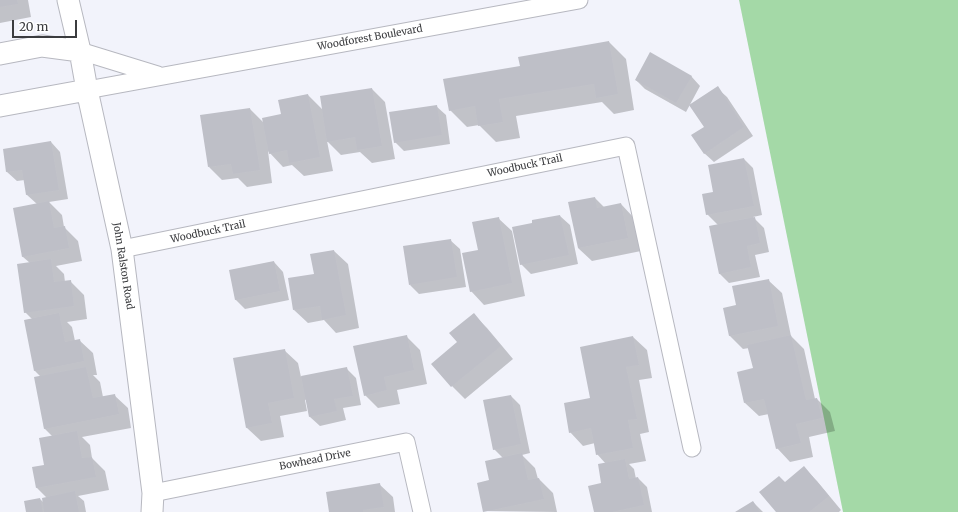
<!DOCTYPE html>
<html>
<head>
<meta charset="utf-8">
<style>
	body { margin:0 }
	#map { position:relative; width:958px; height:512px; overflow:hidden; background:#f2f3fb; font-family:Merriweather,serif }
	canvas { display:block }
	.scale { position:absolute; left:12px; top:20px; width:65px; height:18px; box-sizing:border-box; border:2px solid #3b3c3f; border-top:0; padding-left:5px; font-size:12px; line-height:14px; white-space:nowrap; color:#3b3c3f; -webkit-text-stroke:3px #fff; paint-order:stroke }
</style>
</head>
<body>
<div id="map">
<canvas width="958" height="512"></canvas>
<div class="scale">20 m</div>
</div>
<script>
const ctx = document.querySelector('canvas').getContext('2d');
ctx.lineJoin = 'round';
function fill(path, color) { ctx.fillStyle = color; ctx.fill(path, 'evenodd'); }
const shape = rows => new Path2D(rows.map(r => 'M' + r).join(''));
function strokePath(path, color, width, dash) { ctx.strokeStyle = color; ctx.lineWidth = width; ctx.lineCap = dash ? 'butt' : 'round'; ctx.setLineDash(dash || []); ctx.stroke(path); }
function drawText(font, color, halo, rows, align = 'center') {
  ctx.font = font + ' Merriweather,serif'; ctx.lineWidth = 3; ctx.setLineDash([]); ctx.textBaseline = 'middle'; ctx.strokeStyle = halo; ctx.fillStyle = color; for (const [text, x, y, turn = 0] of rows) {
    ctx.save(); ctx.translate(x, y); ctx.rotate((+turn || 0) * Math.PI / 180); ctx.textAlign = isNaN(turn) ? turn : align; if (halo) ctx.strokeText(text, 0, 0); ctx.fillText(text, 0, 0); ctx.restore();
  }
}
fill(shape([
	[739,0,958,0,958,512,843,512]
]), '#a4d9a7');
fill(shape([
	[0,0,28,0,31,17,0,23],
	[609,42,626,59,634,110,614,114,602,102,516,116,520,138,496,142,479,125,467,127,450,110],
	[691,76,700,86,686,112,645,89,636,80],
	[717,88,727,97,753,136,714,162,704,153,705,127],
	[372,89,385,102,395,159,372,163,360,152,341,155,327,141,333,171,304,176,292,165,283,167,268,151,272,183,247,187,238,178,222,180,209,167,250,109,264,123,282,115,308,95,323,110],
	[436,106,446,115,450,144,404,151,395,142],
	[51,142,60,152,68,199,49,202,62,215,64,227,78,241,82,261,56,266,64,274,65,282,70,281,84,295,87,319,67,322,72,327,75,341,79,340,93,353,97,375,93,375,100,382,103,397,114,395,128,408,131,428,82,437,90,445,92,458,105,471,109,490,78,496,84,501,86,512,27,512,40,499,44,503,47,498,37,488,33,468,45,466,52,436,44,428,41,377,35,371,32,319,25,312,30,263,23,257,14,209,37,204,27,195,25,180,17,181,7,172,4,150],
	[744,159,753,168,762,215,753,217,764,228,769,252,755,255,760,277,729,283,719,273,718,225,707,214,715,193],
	[595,198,605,208,621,204,634,218,641,251,592,261,578,248],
	[560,216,570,225,578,264,531,274,521,264],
	[498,218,512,231,525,296,484,305,471,291,479,251],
	[450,240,460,249,466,287,419,294,410,285],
	[334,251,348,264,359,328,336,333,324,320,308,323,294,310,315,274],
	[274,262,283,272,289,300,245,309,235,299],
	[768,280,782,293,791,336,804,349,815,399,817,399,830,412,835,431,809,437,813,457,790,462,777,448,769,414,759,416,745,403,754,369,749,348,743,349,729,335,737,306],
	[473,314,487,328,513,359,465,399,452,386,458,342],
	[406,336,420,350,427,384,397,390,400,404,378,408,365,395],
	[633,337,647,350,652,378,639,380,649,432,640,434,646,461,629,464,634,469,636,479,638,478,647,487,652,512,595,512,603,484,606,464,597,454,595,443,583,446,570,432],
	[284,350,298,363,301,377,346,368,356,378,361,405,343,408,346,420,320,426,310,417,307,399,305,400,307,411,280,416,284,437,261,441,247,428,234,359],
	[511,396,520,405,530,453,522,455,535,468,538,479,539,479,553,493,557,512,484,511,490,481,503,458,494,449],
	[804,468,817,481,841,510,839,512,777,512,785,483],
	[379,484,393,497,395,512,330,512],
	[753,502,763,512,736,512]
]), '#0003');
fill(shape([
	[0,0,17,0,18,4,0,7],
	[609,41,618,94,596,98,594,84,499,99,503,122,478,126,475,106,449,111,443,79,520,66,518,57],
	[650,52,692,76,676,103,635,80],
	[718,86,744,127,704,154,691,135,704,127,689,105],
	[372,88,382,146,357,150,355,137,327,142,320,96],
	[308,94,320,157,289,163,287,150,269,154,262,118,281,114,278,100],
	[437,105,442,135,394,143,389,112],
	[250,108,260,170,233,174,231,164,208,167,200,115],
	[51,141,59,190,26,195,22,170,6,172,3,149],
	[744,158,754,206,706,215,702,194,713,192,708,165],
	[595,197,597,208,621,203,628,238,578,248,568,202],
	[49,201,54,228,65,226,69,248,22,257,13,208],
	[560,215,569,255,520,265,512,227,532,223,532,220],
	[499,217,512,283,470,292,462,253,478,250,472,222],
	[755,217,760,243,747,246,751,267,719,274,709,226],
	[451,239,457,277,409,285,403,246],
	[334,250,346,315,322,320,320,306,293,310,288,278,314,274,310,254],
	[51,259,54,282,71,280,74,306,24,313,17,264],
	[274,261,280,291,235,300,229,270],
	[769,279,778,326,729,336,723,308,736,305,732,286],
	[59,313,65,342,80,339,84,361,34,371,24,320],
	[474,313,501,346,451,387,431,364,457,342,449,333],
	[407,335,414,370,384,377,387,390,364,396,353,346],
	[791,335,806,400,817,398,822,418,796,424,801,443,776,449,764,399,744,403,737,372,753,368,747,345],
	[633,336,639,365,626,367,637,419,628,420,633,448,596,455,591,428,569,433,564,403,590,398,580,347],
	[285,349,294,398,268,403,272,423,246,428,233,358],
	[86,367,93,398,115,394,119,414,44,429,34,377],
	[347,367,353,396,334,399,337,411,309,417,301,376],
	[511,395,521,444,493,450,483,400],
	[77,431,82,458,92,457,96,477,36,488,32,467,44,465,39,438],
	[522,453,528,480,539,478,544,499,483,512,477,483,489,480,485,461],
	[625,459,629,479,638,477,644,505,612,512,594,512,588,486,601,483,598,464],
	[804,466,829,496,809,512,776,512,759,492,779,476,785,482],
	[380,483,384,507,363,510,363,512,329,512,326,492],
	[75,491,79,512,44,512,42,498],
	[40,498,43,512,26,512,24,501],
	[753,501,760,512,735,512]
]), '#bebfc7');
const minor = shape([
	[80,51,158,75],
	[87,90,579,0],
	[122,249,626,146,692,448],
	[153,493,406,442,422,512]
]);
const tertiary = shape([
	[68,0,80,51,87,90,122,249,153,493,152,512],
	[0,54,42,46,80,51],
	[0,106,87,90]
]);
strokePath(minor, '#b7b8c0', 19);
strokePath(tertiary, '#b7b8c0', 23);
strokePath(minor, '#fff', 17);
strokePath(tertiary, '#fff', 21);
drawText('10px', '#3b3c3f', '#fff', [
	["Woodforest Boulevard",370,38,-10],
	["Woodbuck Trail",525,166,-12],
	["Woodbuck Trail",208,232,-12],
	["John Ralston Road",123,266,81],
	["Bowhead Drive",315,460,-11]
]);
</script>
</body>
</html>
